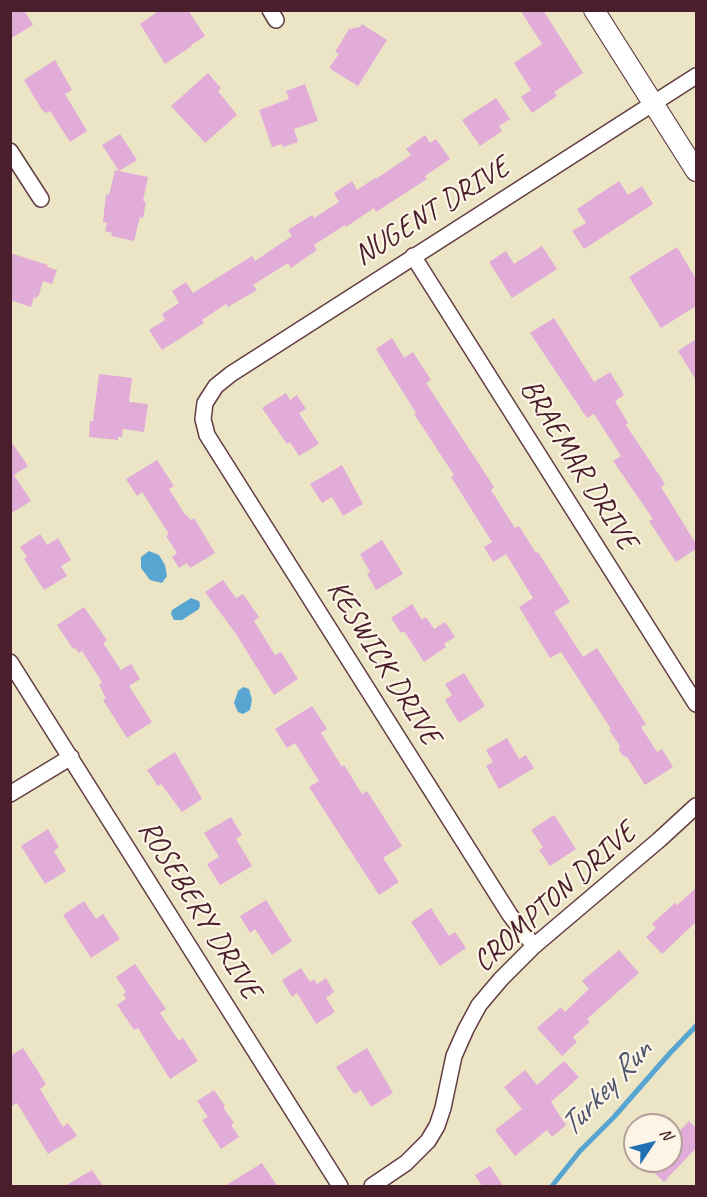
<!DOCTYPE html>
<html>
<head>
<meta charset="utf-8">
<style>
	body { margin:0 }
	#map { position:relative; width:707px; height:1197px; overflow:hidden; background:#ebe5c5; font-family:Caveat,sans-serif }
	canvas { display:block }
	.frame { position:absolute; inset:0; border:12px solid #4a1f2b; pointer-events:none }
	.north { position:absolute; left:623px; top:1113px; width:60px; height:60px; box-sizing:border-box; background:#fcf5e5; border:2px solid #b59f9b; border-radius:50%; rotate:55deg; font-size:16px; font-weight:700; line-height:24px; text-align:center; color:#4a1f2b }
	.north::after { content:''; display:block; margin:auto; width:21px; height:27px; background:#1f6fb2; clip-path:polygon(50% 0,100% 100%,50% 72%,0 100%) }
</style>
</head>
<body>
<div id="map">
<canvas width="707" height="1197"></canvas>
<div class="frame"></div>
<div class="north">N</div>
</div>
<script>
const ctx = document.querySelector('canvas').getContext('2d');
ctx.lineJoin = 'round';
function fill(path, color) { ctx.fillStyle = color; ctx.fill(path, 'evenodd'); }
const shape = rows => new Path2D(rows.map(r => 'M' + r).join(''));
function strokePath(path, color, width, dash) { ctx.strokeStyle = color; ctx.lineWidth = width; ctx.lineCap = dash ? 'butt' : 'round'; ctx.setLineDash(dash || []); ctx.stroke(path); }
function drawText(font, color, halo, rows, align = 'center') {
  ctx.font = font + ' Caveat,sans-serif'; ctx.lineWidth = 4.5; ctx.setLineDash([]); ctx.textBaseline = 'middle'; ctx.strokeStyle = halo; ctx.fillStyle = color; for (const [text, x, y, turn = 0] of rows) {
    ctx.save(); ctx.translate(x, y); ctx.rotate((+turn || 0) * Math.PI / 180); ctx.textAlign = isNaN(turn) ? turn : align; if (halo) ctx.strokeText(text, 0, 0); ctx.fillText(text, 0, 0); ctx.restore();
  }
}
fill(shape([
	[149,551,159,555,165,565,167,576,162,583,150,580,141,568,141,557],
	[191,598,199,601,200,605,199,609,182,620,174,620,171,614,172,610],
	[243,687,249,689,252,700,250,710,243,714,238,712,234,703,238,691]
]), '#57a5d0');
strokePath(shape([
	[552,1186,580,1151,614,1117,670,1053,696,1026]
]), '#57a5d0', 5);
fill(shape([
	[10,10,24,10,33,25,10,39],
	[160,10,188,10,205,36,191,45,192,46,165,64,140,24],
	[520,10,543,10,583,73,554,92,557,96,532,113,521,97,531,90,514,63,542,44],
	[362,24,387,40,358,86,329,68,339,54,335,52,349,29,360,27],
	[55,60,72,90,65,94,87,131,70,142,50,111,46,113,42,110,24,80],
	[208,73,221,88,218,91,237,115,205,143,171,106],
	[305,84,318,121,294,129,298,142,283,147,282,144,272,147,259,110,289,99,286,91],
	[496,98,510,119,499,126,502,131,480,146,462,120],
	[120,134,137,160,119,171,148,177,143,201,146,202,143,218,140,217,134,241,111,236,112,233,105,231,107,223,103,222,106,194,109,195,115,170,119,171,102,145],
	[425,135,430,143,436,139,450,159,425,176,427,179,376,212,374,208,346,227,345,225,314,245,317,250,291,268,288,263,253,285,257,290,228,307,226,304,202,320,204,323,162,350,149,330,165,320,162,314,179,303,172,291,186,282,193,293,252,256,255,261,292,236,288,230,312,215,314,218,339,202,334,193,352,181,357,190,375,178,376,179,411,155,406,149],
	[619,181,628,195,642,186,653,204,584,249,572,231,586,223,577,209],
	[542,246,557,269,512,298,489,262,506,251,514,264],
	[677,247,696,279,696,306,661,328,629,277],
	[10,253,48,265,47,267,57,270,52,284,43,281,39,295,36,298,34,297,31,307,10,300],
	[554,318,594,382,610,372,624,395,615,401,628,423,626,425,665,484,661,487,696,544,696,549,676,562,649,521,653,519,613,461,621,456,594,414,587,418,530,333],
	[392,338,404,358,413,352,431,380,426,383,494,487,491,490,515,528,519,526,536,553,538,552,570,602,554,612,583,657,597,648,646,724,641,727,657,752,662,749,673,767,645,785,627,757,623,756,619,750,620,746,609,730,611,729,561,652,550,658,519,607,533,598,506,554,493,562,484,547,492,542,451,477,454,475,414,414,416,413,376,349],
	[696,339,696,380,678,351],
	[99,374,132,378,129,402,148,404,144,432,123,429,122,437,118,437,118,440,89,437,90,421,93,421],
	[286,393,290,400,297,395,306,409,299,413,319,444,299,456,290,442,287,444,262,408],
	[10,440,28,466,14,475,31,501,10,514],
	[157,460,174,486,169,489,184,513,191,520,194,518,215,553,190,568,187,563,179,568,172,557,177,553,166,536,169,534,142,492,137,496,126,479],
	[342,465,363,504,343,516,332,497,322,503,310,484],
	[40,534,47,545,58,538,71,560,61,566,67,576,44,590,24,559,27,557,20,547],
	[382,540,403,574,376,590,367,574,370,572,360,554],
	[223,580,236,598,243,594,259,617,254,621,275,655,281,652,298,679,274,695,236,634,205,592],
	[412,604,422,620,426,617,434,629,445,622,455,637,444,644,446,647,424,662,404,631,401,633,391,618],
	[84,607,107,640,103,643,121,670,131,664,140,679,129,686,152,722,127,738,103,700,106,698,99,685,102,682,82,651,79,653,75,648,73,649,57,625],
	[464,673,485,706,459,723,445,700,452,695,445,684],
	[312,706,327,729,321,733,342,767,344,765,362,794,367,791,402,846,383,858,399,882,379,895,309,787,319,781,295,743,287,748,275,729],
	[507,738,519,759,526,755,534,768,499,789,486,766,493,762,486,750],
	[175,752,202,799,182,812,161,784,158,786,147,770],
	[554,815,576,849,550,866,539,850,543,847,531,830],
	[231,817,242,835,236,839,252,866,220,885,207,864,219,857,204,833],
	[48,829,59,847,54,851,66,871,45,884,21,846],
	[696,888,696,922,662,954,646,937,656,928,652,924,675,903,677,905],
	[266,900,292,941,272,955,255,929,250,933,240,916],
	[84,901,96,919,103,914,120,939,91,958,63,915],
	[431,908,449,936,455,932,466,948,440,966,411,922],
	[619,950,639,973,587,1019,590,1022,573,1037,577,1042,562,1056,537,1028,561,1007,565,1012,589,989,582,981],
	[135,964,166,1009,160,1013,179,1041,183,1038,198,1061,170,1079,138,1028,134,1030,117,1005,126,999,123,994,126,992,116,977],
	[301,968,310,982,314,979,317,984,326,978,334,992,326,998,335,1012,316,1024,297,993,292,997,282,980],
	[23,1048,46,1084,40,1089,63,1127,68,1123,77,1136,48,1154,17,1103,10,1107,10,1056],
	[367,1048,393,1093,371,1107,361,1090,354,1094,336,1067],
	[564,1061,579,1077,551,1102,566,1125,552,1137,547,1130,515,1156,495,1130,522,1109,504,1087,525,1070,537,1085],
	[214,1090,225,1106,223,1107,234,1123,231,1125,239,1137,221,1149,202,1120,208,1117,197,1101],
	[689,1121,696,1128,696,1148,664,1182,642,1161,671,1161,671,1140],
	[262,1163,277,1186,225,1186],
	[490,1166,503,1186,482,1186,475,1175],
	[92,1170,103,1186,65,1186]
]), '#e2acd8');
const minor = shape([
	[270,10,276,20],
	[10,151,41,199],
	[413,256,696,704],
	[10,662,340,1186],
	[10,794,71,757],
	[534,946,510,915,207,435,203,419,205,403,216,386,231,374,696,76],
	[372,1186,406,1163,428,1141,437,1126,443,1108,454,1056,466,1029,479,1005,501,979,534,946,659,840,696,806]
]);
const tertiary = shape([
	[594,10,696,171]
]);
strokePath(minor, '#623d42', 18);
strokePath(tertiary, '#623d42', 22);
strokePath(minor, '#fff', 15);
strokePath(tertiary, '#fff', 20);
drawText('30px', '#4a1f2b', '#fcf5e5', [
	["NUGENT DRIVE",432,212,-32],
	["BRAEMAR DRIVE",578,465,58],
	["KESWICK DRIVE",383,663,58],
	["CROMPTON DRIVE",555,898,-42],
	["ROSEBERY DRIVE",199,910,58]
]);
drawText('italic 32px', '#4f556d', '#fcf5e5', [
	["Turkey Run",606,1089,-47]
]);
</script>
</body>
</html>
